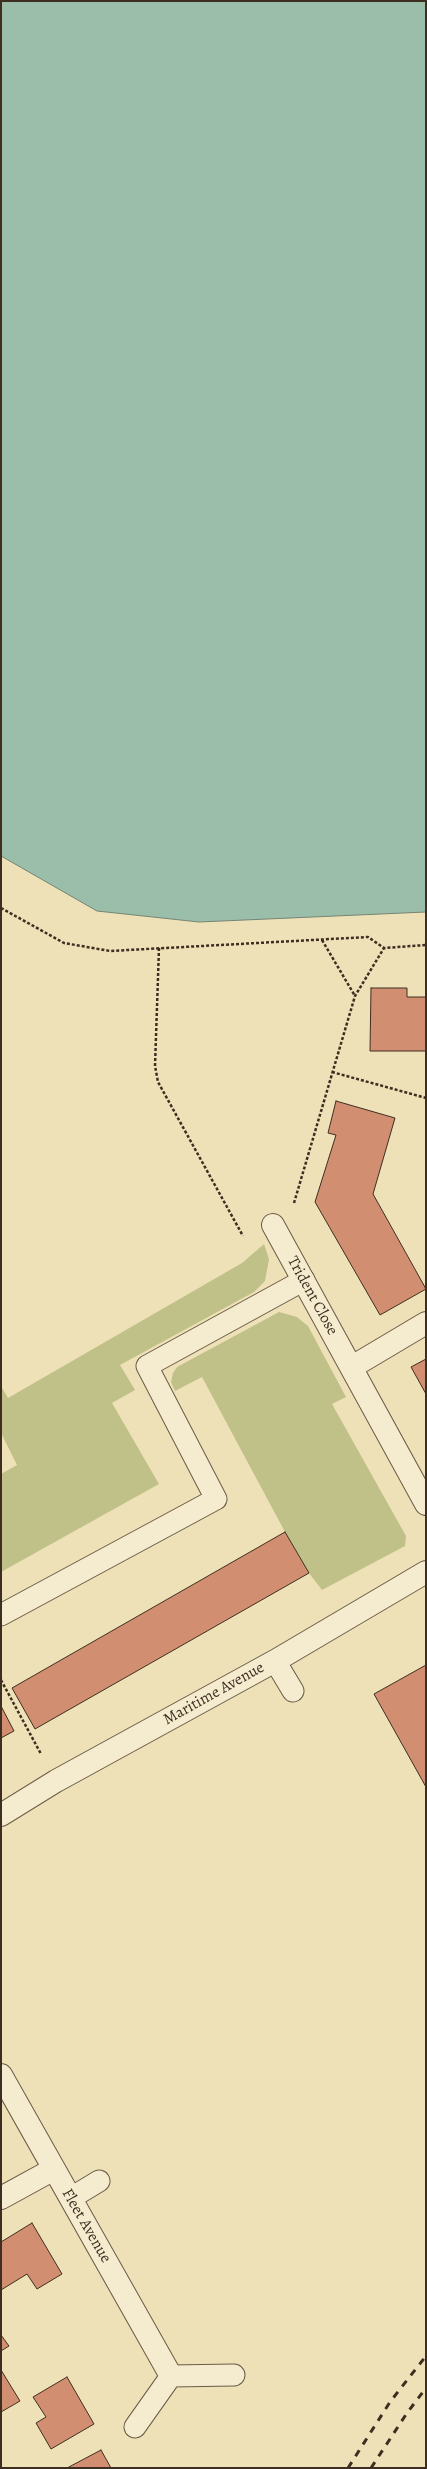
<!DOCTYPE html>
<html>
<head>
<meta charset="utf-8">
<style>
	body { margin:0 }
	#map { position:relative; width:427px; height:2469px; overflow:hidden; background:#efe1b7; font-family:Alegreya,serif }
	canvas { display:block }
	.frame { position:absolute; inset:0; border:2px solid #3e2e21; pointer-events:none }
</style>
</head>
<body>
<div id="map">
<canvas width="427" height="2469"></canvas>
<div class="frame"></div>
</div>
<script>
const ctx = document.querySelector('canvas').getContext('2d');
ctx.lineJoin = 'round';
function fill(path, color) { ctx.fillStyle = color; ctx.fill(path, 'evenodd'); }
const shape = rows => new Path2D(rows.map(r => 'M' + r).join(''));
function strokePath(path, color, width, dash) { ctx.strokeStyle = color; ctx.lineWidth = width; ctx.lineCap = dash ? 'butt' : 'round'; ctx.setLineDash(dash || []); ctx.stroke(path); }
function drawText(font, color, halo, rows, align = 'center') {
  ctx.font = font + ' Alegreya,serif'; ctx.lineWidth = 3.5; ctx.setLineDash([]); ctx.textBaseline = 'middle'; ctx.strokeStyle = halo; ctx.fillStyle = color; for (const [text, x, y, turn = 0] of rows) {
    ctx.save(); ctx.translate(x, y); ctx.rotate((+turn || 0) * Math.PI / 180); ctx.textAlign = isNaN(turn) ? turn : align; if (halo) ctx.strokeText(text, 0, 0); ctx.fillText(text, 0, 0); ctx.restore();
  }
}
fill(shape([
	[264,1244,269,1259,265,1281,254,1292,120,1365,135,1390,112,1403,159,1484,1,1572,1,1474,17,1465,1,1433,1,1386,8,1398,242,1263],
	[279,1312,297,1317,308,1326,346,1397,332,1404,406,1536,405,1546,322,1590,309,1573,285,1532,202,1377,175,1391,171,1382,173,1373,177,1367]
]), '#c0c189');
const water = shape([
	[1,1,426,1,426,912,199,922,97,911,1,856,1,1]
]);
fill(water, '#9abeaa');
strokePath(water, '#758473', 1);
const building = shape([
	[371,988,407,988,407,997,426,997,426,1051,370,1051,371,988],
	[336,1101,395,1118,373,1194,426,1289,380,1315,315,1202,336,1135,328,1133,336,1101],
	[426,1359,426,1394,411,1367,426,1359],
	[285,1532,309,1573,35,1729,12,1688,285,1532],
	[426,1665,426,1787,374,1694,426,1665],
	[1,1706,14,1731,1,1738,1,1706],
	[32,2223,62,2274,37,2289,27,2274,1,2290,1,2242,32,2223],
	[1,2335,9,2346,1,2351,1,2335],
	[1,2370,20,2401,1,2412,1,2370],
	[67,2377,94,2424,51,2449,36,2423,46,2417,33,2397,67,2377],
	[101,2450,111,2468,67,2468,101,2450]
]);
fill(building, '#d18e71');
strokePath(building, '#3e2e21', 1);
const service = shape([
	[1,1615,216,1499,147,1366,304,1280],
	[275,1661,293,1691],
	[71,2198,99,2181],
	[135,2427,171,2376,234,2375]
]);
const minor = shape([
	[273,1225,426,1504],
	[352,1367,426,1323],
	[1,1815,56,1781,275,1661,426,1572],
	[1,2075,171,2376],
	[1,2198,54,2169]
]);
strokePath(service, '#6a5b46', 23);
strokePath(minor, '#6a5b46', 24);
strokePath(shape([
	[1,908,64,943,110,951,368,937,384,948,426,945],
	[322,940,355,996],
	[159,948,155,1066,158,1082,243,1236],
	[332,1072,426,1098],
	[294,1203,355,996,384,948],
	[1,1680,41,1754]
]), '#3e2e21', 2.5, [3, 2]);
strokePath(service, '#f5ecd0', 21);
strokePath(minor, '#f5ecd0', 22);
strokePath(shape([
	[348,2468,390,2402,426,2356],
	[371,2468,407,2413,426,2388]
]), '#3e2e21', 3, [7, 7]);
drawText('16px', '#3e2e21', '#f5ecd0', [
	["Trident Close",312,1296,61],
	["Maritime Avenue",214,1694,-29],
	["Fleet Avenue",86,2226,60]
]);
</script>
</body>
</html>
